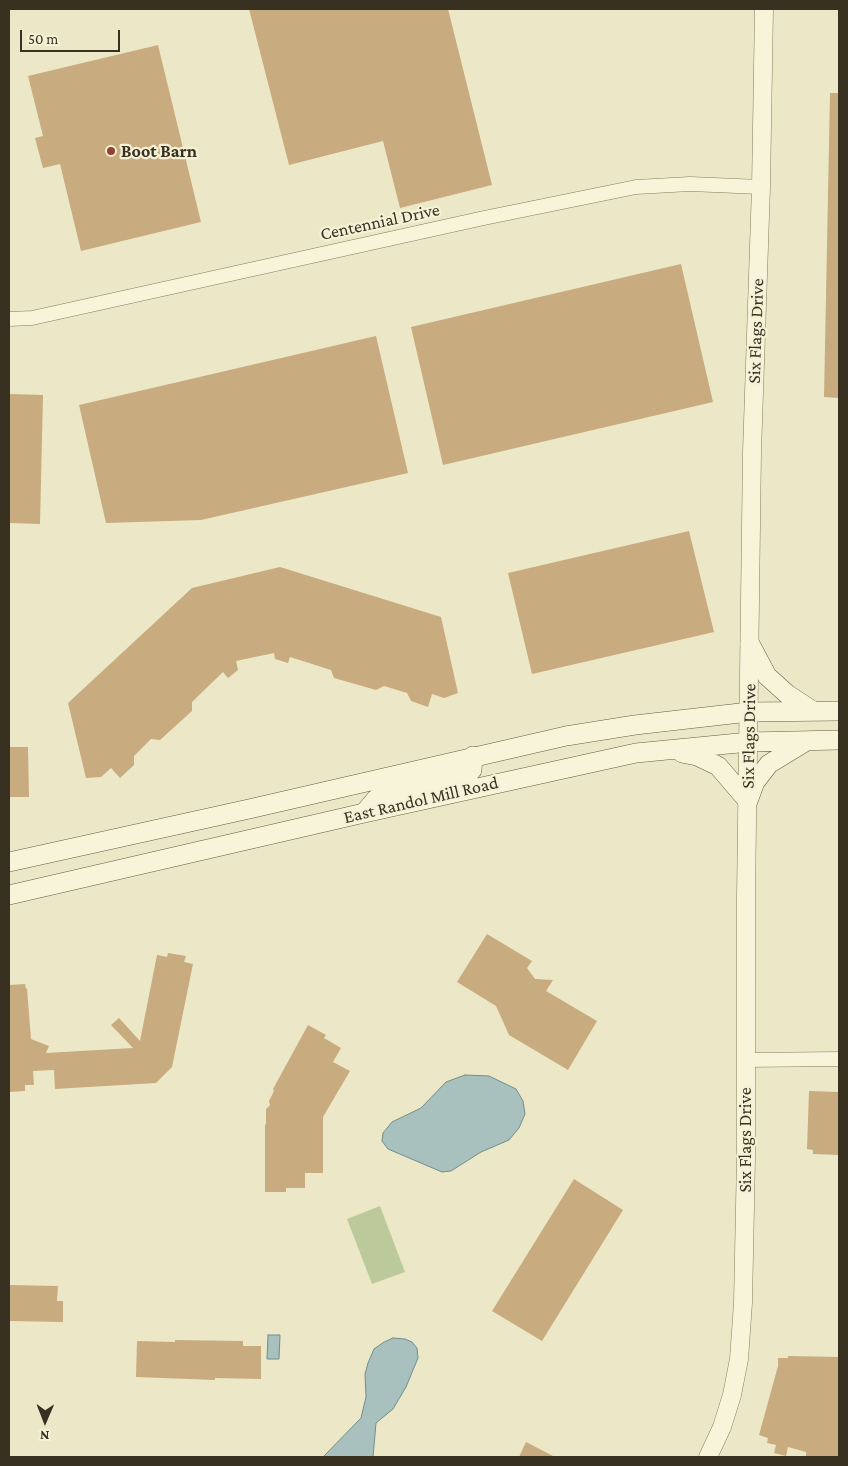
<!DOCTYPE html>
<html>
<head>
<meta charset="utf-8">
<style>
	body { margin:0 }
	#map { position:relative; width:848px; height:1466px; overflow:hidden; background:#ece8c7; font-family:"Crimson Pro",serif }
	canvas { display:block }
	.frame { position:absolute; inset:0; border:10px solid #383020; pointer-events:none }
	.north { position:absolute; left:20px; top:1396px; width:50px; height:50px; -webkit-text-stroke:4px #f4f1d6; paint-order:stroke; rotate:181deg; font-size:14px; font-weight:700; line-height:20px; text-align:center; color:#383020 }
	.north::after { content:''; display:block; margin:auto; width:18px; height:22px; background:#383020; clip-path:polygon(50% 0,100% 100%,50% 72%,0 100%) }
	.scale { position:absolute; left:20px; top:30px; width:100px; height:22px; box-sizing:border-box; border:2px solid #383020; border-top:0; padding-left:6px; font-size:15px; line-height:18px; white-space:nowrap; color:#383020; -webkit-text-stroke:4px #f4f1d6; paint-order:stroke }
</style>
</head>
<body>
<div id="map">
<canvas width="848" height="1466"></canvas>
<div class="frame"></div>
<div class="north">N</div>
<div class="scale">50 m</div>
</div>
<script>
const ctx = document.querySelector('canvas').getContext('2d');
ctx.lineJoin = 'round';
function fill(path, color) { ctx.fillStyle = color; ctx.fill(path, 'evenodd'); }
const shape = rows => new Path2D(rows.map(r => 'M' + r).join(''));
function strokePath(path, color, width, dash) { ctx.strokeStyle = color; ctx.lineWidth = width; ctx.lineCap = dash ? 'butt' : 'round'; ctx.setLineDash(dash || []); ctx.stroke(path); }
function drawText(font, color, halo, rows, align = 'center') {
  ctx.font = font + ' "Crimson Pro",serif'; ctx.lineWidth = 4.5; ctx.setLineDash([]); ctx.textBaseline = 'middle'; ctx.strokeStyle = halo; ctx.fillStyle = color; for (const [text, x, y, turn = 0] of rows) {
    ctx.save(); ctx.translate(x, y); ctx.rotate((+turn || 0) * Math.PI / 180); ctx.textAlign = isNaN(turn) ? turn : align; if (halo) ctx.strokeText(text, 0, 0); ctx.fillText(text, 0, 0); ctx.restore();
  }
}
fill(shape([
	[380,1206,405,1272,372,1284,347,1219]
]), '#bcca9b');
const water = shape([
	[465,1075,489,1076,516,1089,523,1101,525,1114,519,1128,509,1140,481,1152,451,1171,442,1172,388,1149,382,1141,383,1133,392,1122,421,1108,446,1082,465,1075],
	[268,1335,280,1335,279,1359,267,1359,268,1335],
	[393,1338,405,1339,412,1342,417,1348,418,1358,406,1387,393,1409,376,1423,373,1457,323,1457,361,1418,366,1397,365,1374,368,1363,374,1349,384,1342,393,1338]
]);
fill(water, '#a8c0be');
strokePath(water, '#6f8e8c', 1);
fill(shape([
	[249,9,448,9,492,185,400,208,383,141,289,165],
	[158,45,201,222,81,251,60,164,43,168,35,138,43,136,28,76],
	[830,93,839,93,839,398,824,397],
	[681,264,713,402,443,465,411,327],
	[376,336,408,473,201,520,106,523,79,405],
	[9,394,43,395,40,524,9,523],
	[689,531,714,632,532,674,508,573],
	[280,567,441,617,458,693,444,698,432,694,428,707,411,701,407,693,384,686,376,690,334,678,331,670,290,657,288,663,275,659,274,653,236,661,238,670,228,678,223,672,192,702,192,711,160,740,151,739,134,756,134,765,120,778,111,768,101,777,86,778,68,703,192,588],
	[9,747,28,747,29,797,9,797],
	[487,934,532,961,527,968,535,979,553,980,546,991,597,1021,568,1070,509,1035,496,1006,457,982],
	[168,953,186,956,184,962,193,964,172,1067,156,1083,55,1089,54,1070,33,1071,34,1085,25,1085,25,1091,10,1092,9,985,25,984,26,989,27,988,31,1039,49,1046,46,1053,133,1048,111,1025,119,1018,140,1041,157,955,167,957],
	[308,1025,326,1035,324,1038,341,1048,333,1062,350,1071,323,1117,323,1173,305,1173,305,1188,286,1188,286,1192,265,1192,265,1125,266,1124,266,1109,270,1105,269,1101,274,1091,273,1089],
	[809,1091,839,1092,839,1155,813,1154,813,1150,807,1149],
	[574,1179,623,1210,542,1341,492,1311],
	[9,1285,58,1286,57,1301,63,1301,63,1322,9,1321],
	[175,1340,243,1341,243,1346,261,1346,261,1379,215,1378,215,1380,136,1377,137,1341,175,1342],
	[788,1356,839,1357,839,1457,806,1457,806,1452,788,1447,786,1456,774,1453,776,1445,767,1443,768,1438,759,1435,778,1366,778,1358,788,1358],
	[526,1442,555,1457,519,1457]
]), '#c8ab7e');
const minor = shape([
	[9,319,32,318,484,218,636,187,690,184,761,187],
	[746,1060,839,1059]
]);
const tertiary = shape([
	[708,1457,722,1427,732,1395,739,1359,743,1303,746,1158,746,897,752,452,761,187,764,9]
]);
const secondary = shape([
	[750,644,767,676,787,694,813,711],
	[682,753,697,756,718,766,748,801,755,782,769,764,805,742],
	[365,812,376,799,390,792,465,776,472,770,473,756],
	[9,862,249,809,566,736,635,725,749,712,839,711],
	[9,895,364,813,636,753,749,742,839,740]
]);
strokePath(minor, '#877b5d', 15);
strokePath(tertiary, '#877b5d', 19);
strokePath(secondary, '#695c40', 20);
strokePath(minor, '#f7f4da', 14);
strokePath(tertiary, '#f7f4da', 18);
strokePath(secondary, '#f7f4da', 19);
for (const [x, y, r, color] of [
	[111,151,5,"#934230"]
]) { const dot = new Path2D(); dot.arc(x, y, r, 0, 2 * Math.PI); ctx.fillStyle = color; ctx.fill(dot); strokePath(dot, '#f4f1d6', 2); }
drawText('bold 18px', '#383020', '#f4f1d6', [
	["Boot Barn",121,151]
], 'left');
drawText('18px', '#383020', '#f4f1d6', [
	["Centennial Drive",380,222,-12],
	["Six Flags Drive",756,331,-88],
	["Six Flags Drive",749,736,-89],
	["East Randol Mill Road",421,800,-13],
	["Six Flags Drive",745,1140,-90]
]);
</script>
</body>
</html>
